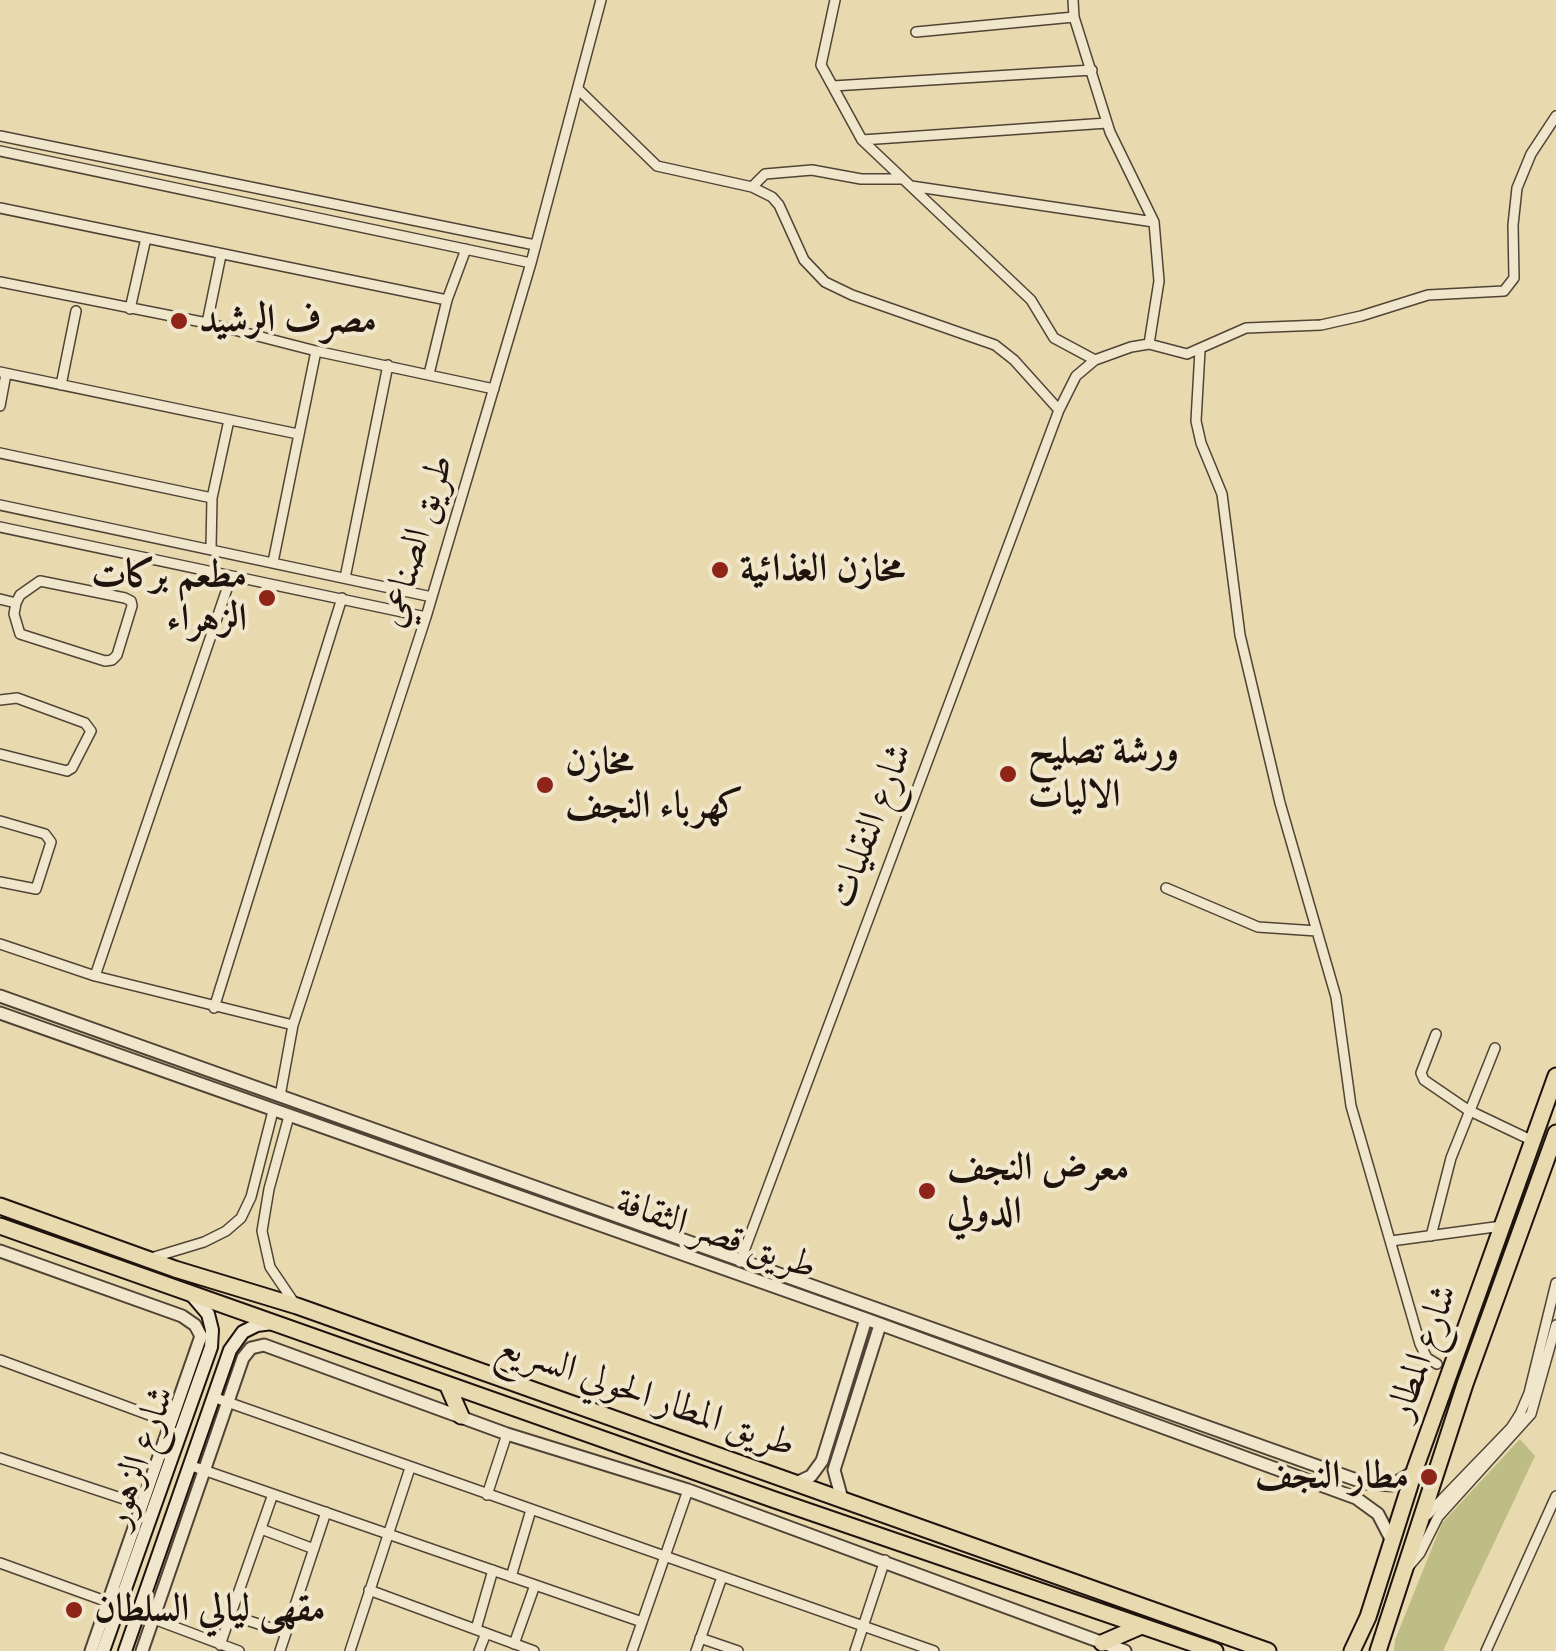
<!DOCTYPE html>
<html>
<head>
<meta charset="utf-8">
<style>
	body { margin:0 }
	canvas { display:block; background:#e8d9af }
</style>
</head>
<body>
<canvas width="1556" height="1651"></canvas>
<script>
const ctx = document.querySelector('canvas').getContext('2d');
ctx.lineJoin = 'round';
function fill(path, color) { ctx.fillStyle = color; ctx.fill(path, 'evenodd'); }
const shape = rows => new Path2D(rows.map(r => 'M' + r).join(''));
function strokePath(path, color, width, dash) { ctx.strokeStyle = color; ctx.lineWidth = width; ctx.lineCap = dash ? 'butt' : 'round'; ctx.setLineDash(dash || []); ctx.stroke(path); }
function drawText(font, color, halo, rows, align = 'center') {
  ctx.font = font + ' "EB Garamond",Amiri,serif'; ctx.lineWidth = 8; ctx.setLineDash([]); ctx.textBaseline = 'middle'; ctx.strokeStyle = halo; ctx.fillStyle = color; for (const [text, x, y, turn = 0] of rows) {
    ctx.save(); ctx.translate(x, y); ctx.rotate((+turn || 0) * Math.PI / 180); ctx.textAlign = isNaN(turn) ? turn : align; if (halo) ctx.strokeText(text, 0, 0); ctx.fillText(text, 0, 0); ctx.restore();
  }
}
fill(shape([
	[1520,1439,1535,1456,1443,1651,1394,1651,1395,1640,1442,1523]
]), '#bebd85');
const minor = shape([
	[835,0,821,65,862,140,1031,300,1054,338,1095,360],
	[1073,0,1074,17,1110,132,1154,222,1159,281,1149,344],
	[916,32,1074,17],
	[833,86,1092,70],
	[579,90,657,166,752,187,772,197,779,205,804,260,825,282,852,295,995,345,1014,360,1059,410],
	[0,136,535,245],
	[862,140,1107,123],
	[0,151,531,263],
	[911,186,1154,222],
	[752,187,765,174,812,170,861,179,902,179],
	[0,208,447,300],
	[0,282,207,323,316,351,494,389],
	[130,309,146,238],
	[207,323,221,255],
	[1200,350,1196,421,1201,443,1222,494,1240,635,1280,803,1336,997,1351,1106,1420,1344,1427,1358,1437,1364],
	[0,372,298,434],
	[429,374,447,300,466,249],
	[61,385,76,311],
	[0,406,6,374],
	[0,453,212,498],
	[0,505,432,597],
	[0,527,426,617],
	[211,548,212,498,229,420],
	[273,562,316,351],
	[345,578,388,365],
	[40,581,125,598,131,601,132,606,117,655,112,660,105,661,20,634,14,614,16,603,20,595,40,581],
	[0,599,16,603],
	[0,700,17,698,85,723,91,731,72,768,67,771,0,754],
	[0,821,45,834,51,842,36,889,0,882],
	[1166,888,1258,927,1317,931],
	[0,944,95,976,293,1025],
	[95,976,231,577],
	[214,1008,342,598],
	[1436,1034,1421,1073,1424,1080,1468,1110,1533,1141],
	[280,1096,293,1025,426,617,531,263,601,0],
	[289,1116,269,1189,262,1231,270,1267,295,1304],
	[1431,1236,1451,1158,1495,1048],
	[1391,1241,1502,1226],
	[151,1258,204,1242,226,1231,241,1218,251,1197,273,1111],
	[740,1262,1059,410,1076,376,1095,360,1131,347,1149,344,1187,354,1246,328,1321,325,1361,316,1428,295,1504,291,1514,278,1513,225,1517,188,1531,154,1556,116],
	[0,1360,171,1423],
	[213,1397,934,1651],
	[0,1458,142,1505],
	[189,1465,642,1622],
	[487,1495,507,1434],
	[1427,1515,1511,1428,1520,1414,1529,1393,1556,1283],
	[261,1529,314,1549],
	[0,1563,108,1602],
	[1409,1566,1420,1553,1438,1517,1531,1414,1556,1325],
	[511,1577,531,1510],
	[369,1590,534,1651],
	[231,1615,286,1633],
	[151,1618,239,1651],
	[476,1629,493,1570],
	[700,1638,738,1651],
	[514,1644,535,1585],
	[220,1645,273,1494],
	[280,1651,326,1512],
	[350,1651,410,1468],
	[479,1651,486,1633],
	[632,1651,688,1490],
	[696,1651,722,1577],
	[855,1651,885,1560],
	[1486,1651,1556,1496]
]);
const tertiary = shape([
	[0,996,1365,1483,1392,1485,1412,1473],
	[0,1013,866,1319,1356,1498,1378,1514,1392,1541],
	[0,1251,182,1316,195,1325,201,1336,91,1651],
	[796,1483,811,1476,822,1461,866,1319],
	[842,1499,834,1470,880,1325],
	[142,1651,243,1358,251,1348,264,1345,507,1434,688,1490,1125,1651]
]);
const secondary = shape([
	[103,1651,211,1347,212,1330,208,1314,191,1294],
	[125,1651,230,1350,243,1332,257,1325,272,1323]
]);
const primary = shape([
	[1352,1651,1368,1617,1415,1469,1556,1076],
	[1378,1651,1465,1384,1556,1133]
]);
const trunk = shape([
	[0,1206,175,1269,297,1306,1268,1651],
	[0,1226,775,1500,1215,1651],
	[447,1384,461,1416],
	[1102,1643,1139,1627]
]);
strokePath(minor, '#514436', 12);
strokePath(tertiary, '#514436', 15);
strokePath(secondary, '#1f130e', 16);
strokePath(primary, '#1f130e', 19);
strokePath(trunk, '#1f130e', 19);
strokePath(minor, '#f0e6cb', 9);
strokePath(tertiary, '#f0e6cb', 11);
strokePath(secondary, '#f0e6cb', 12);
strokePath(primary, '#e8d9af', 15);
strokePath(trunk, '#e8d9af', 15);
for (const [x, y, r, color] of [
	[179,321,10,"#8f2418"],
	[720,570,10,"#8f2418"],
	[267,598,10,"#8f2418"],
	[1008,774,10,"#8f2418"],
	[545,785,10,"#8f2418"],
	[927,1191,10,"#8f2418"],
	[1429,1477,10,"#8f2418"],
	[74,1610,10,"#8f2418"]
]) { const dot = new Path2D(); dot.arc(x, y, r, 0, 2 * Math.PI); ctx.fillStyle = color; ctx.fill(dot); strokePath(dot, '#f0e6cb', 4); }
drawText('bold 38px', '#1f130e', '#f0e6cb', [
	["مصرف الرشيد",199,321],
	["مخازن الغذائية",740,570],
	["مطعم بركات",247,576,"right"],
	["الزهراء",247,620,"right"],
	["ورشة تصليح",1028,752],
	["الاليات",1028,796],
	["مخازن",565,763],
	["كهرباء النجف",565,807],
	["معرض النجف",947,1169],
	["الدولي",947,1213],
	["مطار النجف",1409,1477,"right"],
	["مقهى ليالي السلطان",94,1610]
], 'left');
drawText('38px', '#1f130e', '#f0e6cb', [
	["طريق الصناعي",417,541,-73],
	["شارع النقليات",871,826,-69],
	["طريق قصر الثقافة",716,1235,19],
	["شارع المطار",1423,1352,-70],
	["طريق المطار الحولي السريع",646,1396,19],
	["شارع الزهور",140,1457,-71]
]);
</script>
</body>
</html>
